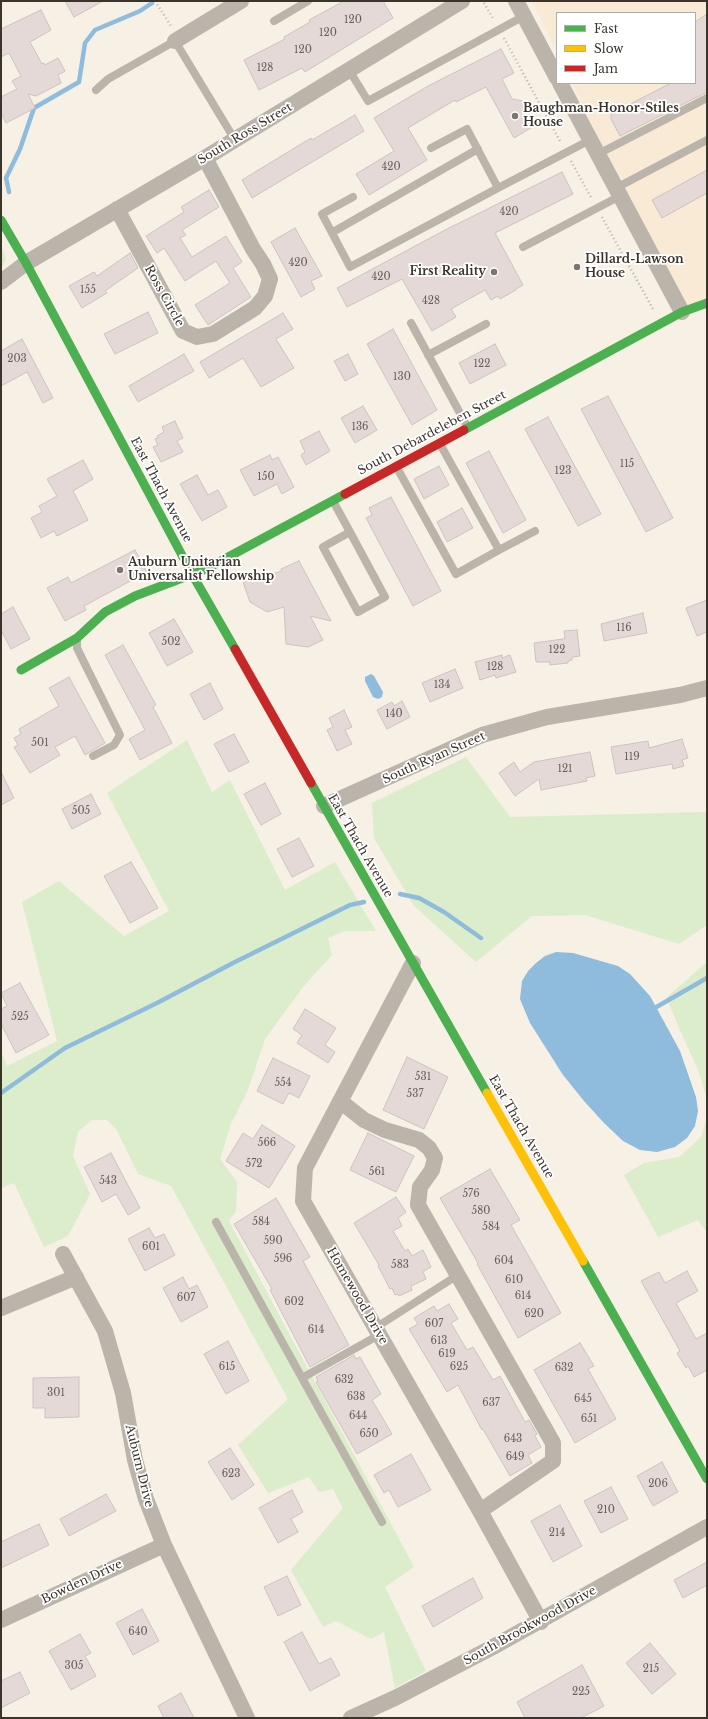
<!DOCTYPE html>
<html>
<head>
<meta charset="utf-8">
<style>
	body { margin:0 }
	#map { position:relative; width:708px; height:1719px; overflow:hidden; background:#f6f0e5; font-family:"Libre Baskerville",serif }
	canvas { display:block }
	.frame { position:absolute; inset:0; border:2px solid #3a342b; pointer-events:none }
	.legend { position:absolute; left:556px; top:12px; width:140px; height:72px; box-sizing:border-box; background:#fff; border:1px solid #b0aeaa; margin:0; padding:5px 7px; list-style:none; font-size:12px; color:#3a342b }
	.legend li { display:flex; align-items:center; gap:8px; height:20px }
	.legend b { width:20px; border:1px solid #b0aeaa }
</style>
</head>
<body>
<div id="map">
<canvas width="708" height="1719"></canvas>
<div class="frame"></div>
<ul class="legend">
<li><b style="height:5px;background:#4caf50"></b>Fast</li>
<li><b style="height:5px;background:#ffc107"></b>Slow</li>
<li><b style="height:5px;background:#c62828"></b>Jam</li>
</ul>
</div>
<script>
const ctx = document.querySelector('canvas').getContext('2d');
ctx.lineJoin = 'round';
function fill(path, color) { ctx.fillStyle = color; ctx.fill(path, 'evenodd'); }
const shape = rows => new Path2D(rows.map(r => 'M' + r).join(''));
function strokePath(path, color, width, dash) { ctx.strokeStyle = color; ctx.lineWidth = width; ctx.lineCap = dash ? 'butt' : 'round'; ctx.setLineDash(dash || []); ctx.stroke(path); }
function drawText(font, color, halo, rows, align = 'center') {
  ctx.font = font + ' "Libre Baskerville",serif'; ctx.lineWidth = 3.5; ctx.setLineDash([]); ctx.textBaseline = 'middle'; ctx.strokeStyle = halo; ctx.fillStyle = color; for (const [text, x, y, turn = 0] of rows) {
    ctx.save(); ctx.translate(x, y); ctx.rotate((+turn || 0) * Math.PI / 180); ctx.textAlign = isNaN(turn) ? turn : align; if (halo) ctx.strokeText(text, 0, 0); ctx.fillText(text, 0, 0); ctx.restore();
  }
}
fill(shape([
	[532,1,707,1,707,301,682,312,572,83,695,83,695,13,557,13,557,52]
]), '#f8ead4');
fill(shape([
	[1,245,6,259,1,269],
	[187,740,212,792,230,780,285,890,335,862,376,931,345,931,328,938,332,955,303,987,265,1039,248,1090,231,1124,220,1159,237,1182,236,1211,229,1221,414,1567,385,1587,426,1671,395,1688,384,1632,371,1639,336,1621,323,1627,291,1570,343,1508,333,1489,319,1492,309,1477,268,1493,238,1445,288,1399,171,1186,138,1174,116,1129,107,1120,92,1120,78,1132,73,1156,90,1194,68,1236,44,1247,14,1183,1,1188,1,1051,7,1066,57,1041,22,902,59,881,124,936,169,911,107,793],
	[466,757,510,817,707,812,707,925,679,944,585,915,532,916,476,962,414,906,374,838,372,803],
	[707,962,707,1100,700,1075,666,998],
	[707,1117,707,1233,698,1220,658,1237,624,1175,644,1163,679,1157,701,1137]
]), '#dcedcb');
fill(shape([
	[371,674,374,676,383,692,382,697,378,699,373,697,365,681,365,677],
	[556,952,573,953,618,966,630,974,650,996,680,1051,696,1097,698,1111,695,1126,687,1138,675,1147,657,1152,640,1150,623,1141,604,1123,584,1101,563,1075,530,1023,520,999,522,981,528,971,536,963,545,956]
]), '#8fbbdd');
strokePath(shape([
	[9,192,6,178,20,149,34,108,79,82,85,43,95,30,140,11,152,3],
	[400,894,419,898,444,912,481,938],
	[653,1009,707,978],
	[1,1093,65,1048,157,1003,233,963,350,905,364,902]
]), '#8fbbdd', 4.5);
const building = shape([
	[65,1,103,1,74,17,65,1],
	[344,1,383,1,393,18,305,72,302,68,259,90,244,60,285,39,284,37,310,22,309,20,344,1],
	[41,10,51,30,30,42,42,64,44,63,45,65,58,58,65,71,58,75,61,83,36,96,28,94,35,108,6,123,1,113,1,97,17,89,12,81,21,76,9,53,1,57,1,29,41,10],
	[707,14,707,92,620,136,611,119,611,114,671,83,695,83,695,22,707,14],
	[501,49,514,73,502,79,512,99,523,101,534,126,514,138,486,87,456,102,455,100,408,128,427,160,369,195,356,174,394,151,374,118,428,86,501,49],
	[355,115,364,131,252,198,242,180,311,138,312,140,355,115],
	[707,170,707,193,662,218,652,200,707,170],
	[562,172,573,194,495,233,523,285,516,289,516,290,500,299,498,296,491,300,485,290,451,309,456,317,432,331,402,279,347,307,337,288,445,230,562,172],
	[209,190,219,207,182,230,186,235,180,238,192,257,226,236,242,262,233,268,251,297,208,325,195,305,230,283,216,261,185,281,164,248,157,253,146,236,184,212,181,207,209,190],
	[295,228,322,276,311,281,315,289,301,297,271,242,295,228],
	[130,253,138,268,105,291,107,293,82,308,69,286,94,272,97,276,130,253],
	[148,312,158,333,115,354,104,334,148,312],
	[283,313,293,329,276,339,294,368,261,387,243,358,209,378,200,362,283,313],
	[393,329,437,410,412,425,367,344,393,329],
	[22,339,53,398,43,403,27,372,1,386,1,351,22,339],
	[495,344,506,365,470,384,459,363,495,344],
	[184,354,194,371,138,402,129,386,184,354],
	[348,354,358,374,345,381,334,361,348,354],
	[608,396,673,518,646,532,581,409,608,396],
	[363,406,377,430,355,443,341,418,363,406],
	[548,417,601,514,578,526,525,429,548,417],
	[175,421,183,438,177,441,183,452,161,462,153,447,158,445,155,439,158,438,157,436,164,432,162,427,175,421],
	[319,431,330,451,306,465,301,455,305,452,300,441,319,431],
	[489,451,526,520,503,533,466,463,489,451],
	[270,455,272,460,278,457,294,487,282,494,277,484,254,496,240,470,270,455],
	[83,460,93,479,73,491,88,520,57,536,54,531,41,538,31,518,42,512,39,506,57,496,47,479,83,460],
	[439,466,449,485,424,499,414,479,439,466],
	[197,475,208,495,218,490,227,507,202,521,180,484,197,475],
	[391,497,441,591,413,606,366,518,372,515,369,508,391,497],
	[462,508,473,528,447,542,437,522,462,508],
	[135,550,147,572,84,606,86,610,65,621,47,588,68,577,71,583,135,550],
	[299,561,331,621,310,616,323,640,308,647,286,644,284,607,267,612,250,602,243,582,282,571,281,569,299,561],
	[707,600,707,632,697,636,686,608,707,600],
	[13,607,30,639,11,649,1,630,1,614,13,607],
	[643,613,647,633,604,641,601,624,643,613],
	[174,619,193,652,167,666,149,633,174,619],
	[577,630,580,656,572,657,572,660,568,661,568,663,550,665,550,662,536,662,534,643,563,639,565,638,564,631,577,630],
	[123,645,156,705,153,707,172,743,140,760,129,739,145,730,105,655,123,645],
	[502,655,502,658,510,655,516,672,496,678,495,675,480,680,475,662,502,655],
	[455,669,463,688,430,702,422,683,455,669],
	[69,677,105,743,85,755,75,736,55,747,60,755,30,773,14,747,18,745,14,738,21,734,19,729,59,706,49,688,69,677],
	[210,683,223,709,204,720,190,694,210,683],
	[402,701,410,717,387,729,377,710,392,702,394,706,402,701],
	[344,710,352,727,345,730,352,744,337,751,327,730,333,727,329,718,344,710],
	[234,734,249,762,229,772,214,744,234,734],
	[682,739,688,758,682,760,684,766,673,769,672,764,616,774,611,747,648,741,649,748,682,739],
	[590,752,595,776,586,778,587,781,541,790,539,779,515,796,499,773,514,762,520,772,534,762,590,752],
	[1,772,14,798,1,805,1,772],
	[265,783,281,814,261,825,244,794,265,783],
	[91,794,101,814,72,829,62,809,91,794],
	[299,838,314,866,292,877,277,849,299,838],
	[131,862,158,908,130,923,104,876,131,862],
	[20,983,49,1035,16,1053,1,1024,1,1009,7,1006,1,993,20,983],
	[305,1009,336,1028,325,1045,335,1052,328,1063,297,1043,302,1035,293,1029,305,1009],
	[407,1057,448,1077,424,1129,383,1110,407,1057],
	[273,1058,310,1076,299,1098,289,1093,283,1104,257,1091,273,1058],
	[262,1125,295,1146,269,1188,226,1161,243,1133,253,1139,262,1125],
	[368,1133,414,1156,396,1192,350,1170,368,1133],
	[111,1153,140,1208,128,1215,116,1194,102,1202,84,1167,111,1153],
	[490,1169,520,1220,511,1225,561,1313,518,1338,477,1264,478,1263,440,1198,490,1169],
	[396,1197,406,1212,398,1218,402,1226,393,1231,405,1251,408,1249,412,1256,423,1250,431,1267,423,1272,426,1279,411,1286,412,1290,399,1296,398,1294,395,1295,392,1288,390,1289,378,1266,379,1265,354,1223,396,1197],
	[276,1198,310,1257,303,1261,349,1345,310,1367,270,1290,272,1289,234,1224,276,1198],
	[149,1228,155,1238,164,1234,175,1255,145,1271,128,1239,149,1228],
	[687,1271,698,1291,676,1303,696,1339,707,1333,707,1370,694,1377,688,1366,686,1368,677,1353,680,1351,641,1281,659,1272,665,1283,687,1271],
	[183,1277,189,1289,197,1285,208,1307,181,1322,163,1288,183,1277],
	[449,1304,458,1319,451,1323,467,1350,473,1347,493,1380,500,1376,525,1422,529,1420,537,1434,535,1436,541,1447,528,1455,532,1463,510,1476,483,1429,482,1430,458,1385,447,1392,409,1329,418,1324,414,1318,434,1306,437,1311,449,1304],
	[228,1341,249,1381,226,1394,204,1354,228,1341],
	[580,1343,594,1366,588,1369,616,1419,575,1443,534,1370,580,1343],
	[354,1355,356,1359,360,1357,381,1394,372,1400,392,1434,357,1454,316,1382,318,1381,316,1377,354,1355],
	[79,1377,79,1417,45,1418,45,1408,33,1408,33,1378,79,1377],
	[230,1448,254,1485,232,1500,208,1462,230,1448],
	[411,1454,431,1490,398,1507,389,1490,384,1493,374,1475,411,1454],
	[662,1462,678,1492,653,1506,637,1476,662,1462],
	[611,1487,628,1519,601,1533,584,1501,611,1487],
	[292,1490,303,1512,291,1519,298,1532,278,1543,259,1508,292,1490],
	[106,1494,116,1511,69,1536,60,1519,106,1494],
	[560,1505,582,1546,553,1562,531,1521,560,1505],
	[39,1524,49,1545,1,1568,1,1542,39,1524],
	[707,1562,707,1585,683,1598,674,1580,707,1562],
	[287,1576,301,1605,278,1616,264,1587,287,1576],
	[473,1578,483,1598,433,1627,422,1606,473,1578],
	[142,1609,159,1641,133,1655,116,1623,142,1609],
	[302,1632,319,1664,331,1658,340,1675,310,1691,284,1642,302,1632],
	[80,1634,91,1653,85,1656,96,1676,71,1690,49,1651,80,1634],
	[650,1643,676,1674,652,1694,626,1663,650,1643],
	[582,1665,604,1706,581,1718,525,1718,517,1702,582,1665],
	[20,1672,30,1693,1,1708,1,1681,20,1672],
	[181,1693,194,1718,164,1718,158,1706,181,1693]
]);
fill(building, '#e5d9d7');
strokePath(building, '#ccc3c0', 1);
strokePath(shape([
	[155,1,171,26],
	[484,3,494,20],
	[504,38,561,143],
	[571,161,592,199],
	[602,217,653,309]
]), '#bab4aa', 2.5, [1, 3]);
strokePath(shape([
	[274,21,308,1],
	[349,70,368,101,524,16],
	[96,90,108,79,175,41,235,140],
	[431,148,467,129,498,188,590,140],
	[598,154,707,98],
	[616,188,707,140],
	[353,197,322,214,350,267,498,188],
	[333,232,478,149],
	[523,247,620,196],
	[411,323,467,426],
	[428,355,486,324],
	[396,466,456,574,499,550,440,444],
	[333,501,350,532,385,597,358,612,323,547,350,532],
	[499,550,535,531],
	[77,641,77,648,120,735,114,745,93,756],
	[216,1222,302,1378],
	[375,1328,458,1275],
	[379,1335,302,1378,382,1522]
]), '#bab4aa', 8);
strokePath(shape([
	[516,1,557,78],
	[175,41,241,1],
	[560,83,682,312],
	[117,209,183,331,197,337,213,334,255,308,265,296,270,279,263,264,253,249,205,158],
	[1,282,26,263,205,158,462,1],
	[324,806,482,735,547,717,680,695,707,688],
	[413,963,305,1168,303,1201,480,1511,541,1622],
	[340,1101,364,1120,385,1130,419,1140,429,1148,435,1158,432,1170,420,1187,418,1205,553,1443,553,1461,480,1511],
	[63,1254,105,1331,123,1393,135,1460,146,1499,164,1545,247,1718],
	[1,1308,76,1277],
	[1,1620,164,1545],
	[351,1718,395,1698,493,1647,707,1527]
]), '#bab4aa', 16);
strokePath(shape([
	[1,220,26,263,192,574,235,649],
	[464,430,682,312,707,303],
	[21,670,77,638,105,612,135,596,206,569,345,494],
	[311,783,487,1093],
	[583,1261,707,1479]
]), '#4caf50', 9);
strokePath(shape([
	[487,1093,583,1261]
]), '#ffc107', 9);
strokePath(shape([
	[345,494,464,430],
	[235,649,311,783]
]), '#c62828', 9);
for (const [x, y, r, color] of [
	[515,116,4,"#7c766c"],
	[577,267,4,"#7c766c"],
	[494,272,4,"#7c766c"],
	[120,570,4,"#7c766c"]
]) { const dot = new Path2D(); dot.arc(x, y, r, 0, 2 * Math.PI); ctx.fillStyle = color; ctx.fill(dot); strokePath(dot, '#fff', 1.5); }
drawText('10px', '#665f58', null, [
	["120",353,20],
	["120",328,33],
	["120",303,50],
	["128",265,68],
	["420",391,167],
	["420",509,212],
	["420",298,263],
	["420",381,277],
	["155",88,290],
	["428",431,301],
	["203",17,359],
	["122",482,364],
	["130",402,377],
	["136",360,427],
	["115",627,464],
	["123",563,471],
	["150",266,477],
	["116",624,628],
	["502",171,642],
	["122",557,650],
	["128",495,667],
	["134",442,685],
	["140",394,714],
	["501",40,743],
	["119",632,757],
	["121",565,769],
	["505",81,811],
	["525",20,1017],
	["531",423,1077],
	["554",283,1083],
	["537",415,1094],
	["566",267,1143],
	["572",254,1164],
	["561",377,1172],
	["543",108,1181],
	["576",471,1194],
	["580",481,1211],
	["584",261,1222],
	["584",491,1227],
	["590",273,1241],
	["601",151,1247],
	["596",283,1259],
	["604",504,1261],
	["583",400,1265],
	["610",514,1280],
	["614",523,1296],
	["607",186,1298],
	["602",294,1302],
	["620",534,1314],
	["607",434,1324],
	["614",316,1330],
	["613",439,1341],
	["619",447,1354],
	["615",227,1367],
	["625",459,1367],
	["632",564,1368],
	["632",344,1380],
	["301",56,1393],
	["638",356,1397],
	["645",583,1399],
	["637",491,1403],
	["644",358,1416],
	["651",589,1419],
	["650",369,1434],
	["643",513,1439],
	["649",515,1457],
	["623",231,1474],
	["206",658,1484],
	["210",606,1510],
	["214",557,1533],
	["640",138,1632],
	["305",74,1666],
	["215",651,1669],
	["225",581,1692]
]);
drawText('bold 12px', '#3a342b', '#fff', [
	["Baughman-Honor-Stiles",523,109],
	["House",523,123],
	["Dillard-Lawson",585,260],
	["House",585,274],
	["First Reality",486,272,"right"],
	["Auburn Unitarian",128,563],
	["Universalist Fellowship",128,577]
], 'left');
drawText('12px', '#3a342b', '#fff', [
	["South Ross Street",245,134,-31],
	["Ross Circle",164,296,61],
	["South Debardeleben Street",432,433,-28],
	["East Thach Avenue",161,490,62],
	["South Ryan Street",434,758,-24],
	["East Thach Avenue",360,846,60],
	["East Thach Avenue",521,1127,60],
	["Homewood Drive",357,1296,60],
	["Auburn Drive",139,1466,76],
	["Bowden Drive",82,1582,-25],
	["South Brookwood Drive",530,1626,-29]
]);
</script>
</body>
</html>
